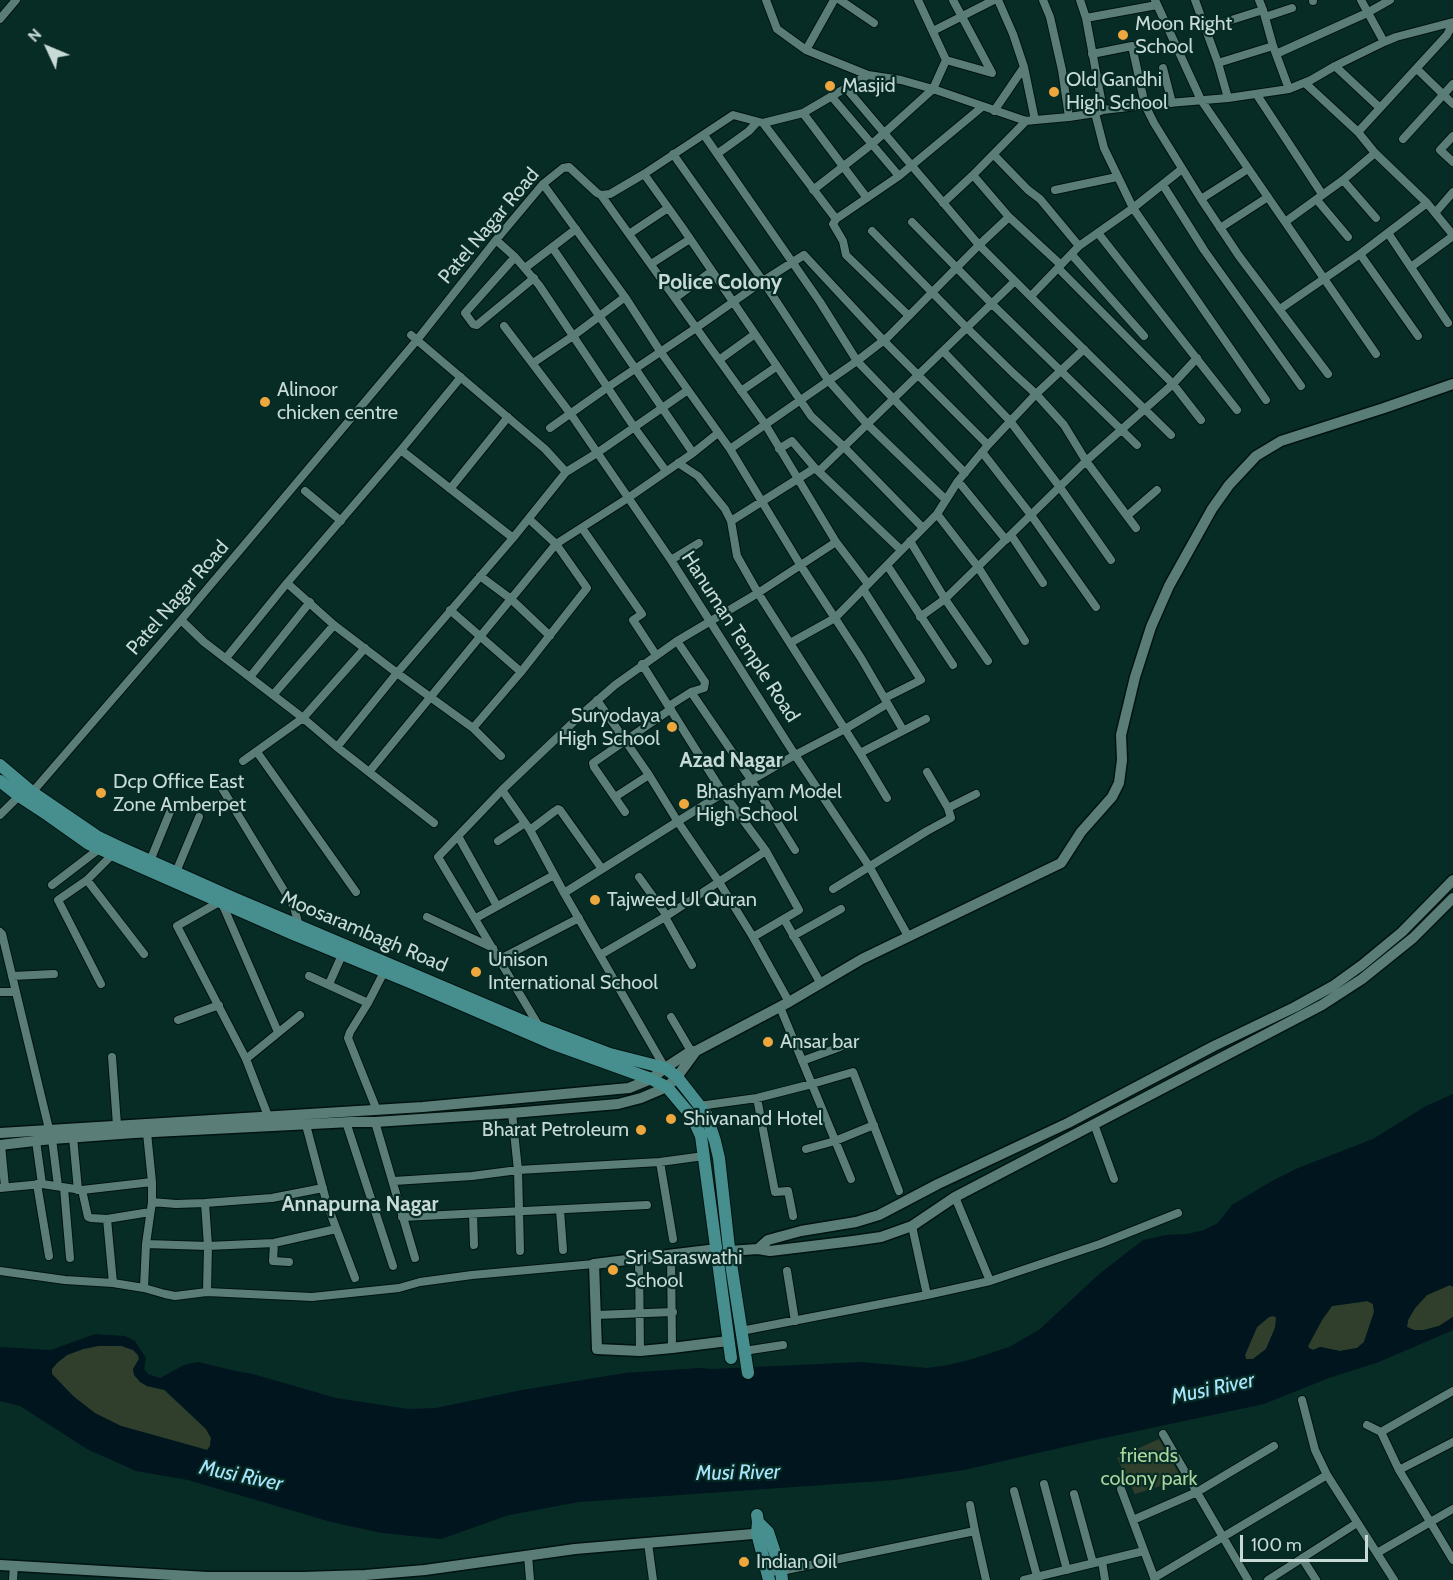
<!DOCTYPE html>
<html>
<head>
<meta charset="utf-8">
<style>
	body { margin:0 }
	#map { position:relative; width:1453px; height:1580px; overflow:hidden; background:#072c26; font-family:Cabin,sans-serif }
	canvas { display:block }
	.north { position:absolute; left:18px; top:18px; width:60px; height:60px; -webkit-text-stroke:4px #072c26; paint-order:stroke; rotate:314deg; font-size:16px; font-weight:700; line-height:24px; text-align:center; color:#c7dad6 }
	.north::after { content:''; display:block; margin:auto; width:21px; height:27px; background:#c7dad6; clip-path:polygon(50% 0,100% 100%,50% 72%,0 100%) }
	.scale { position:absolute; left:1240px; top:1535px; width:128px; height:27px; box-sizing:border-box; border:3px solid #c7dad6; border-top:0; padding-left:8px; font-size:18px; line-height:21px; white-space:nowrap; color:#c7dad6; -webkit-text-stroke:4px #072c26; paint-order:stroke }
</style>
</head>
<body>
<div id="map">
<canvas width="1453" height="1580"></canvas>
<div class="north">N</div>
<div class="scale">100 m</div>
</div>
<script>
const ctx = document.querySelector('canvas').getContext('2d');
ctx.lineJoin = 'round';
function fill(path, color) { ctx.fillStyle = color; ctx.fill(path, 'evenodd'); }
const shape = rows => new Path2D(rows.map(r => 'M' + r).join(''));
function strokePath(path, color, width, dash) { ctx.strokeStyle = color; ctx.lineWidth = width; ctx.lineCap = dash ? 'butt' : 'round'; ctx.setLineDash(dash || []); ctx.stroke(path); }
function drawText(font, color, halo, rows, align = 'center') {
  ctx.font = font + ' Cabin,sans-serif'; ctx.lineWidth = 4.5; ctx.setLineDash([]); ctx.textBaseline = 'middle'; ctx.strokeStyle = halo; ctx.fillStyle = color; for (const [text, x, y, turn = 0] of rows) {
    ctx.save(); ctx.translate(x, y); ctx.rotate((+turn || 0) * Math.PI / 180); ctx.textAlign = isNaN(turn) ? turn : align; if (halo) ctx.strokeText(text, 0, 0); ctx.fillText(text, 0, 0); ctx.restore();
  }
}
fill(shape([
	[1450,1285,1453,1287,1453,1317,1439,1326,1424,1330,1414,1330,1407,1327,1408,1320,1415,1308,1427,1295],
	[1368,1301,1373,1304,1374,1312,1364,1342,1357,1348,1340,1351,1320,1347,1313,1350,1309,1348,1308,1346,1322,1320,1332,1306],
	[1273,1316,1277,1318,1275,1328,1266,1349,1253,1359,1246,1359,1245,1355,1257,1327,1269,1317],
	[98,1346,122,1346,133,1350,138,1355,139,1359,133,1369,147,1386,164,1390,206,1429,211,1438,210,1446,207,1450,121,1426,95,1414,73,1396,52,1374,52,1369,57,1363,67,1355,83,1349],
	[1159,1439,1182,1479,1135,1494,1117,1458]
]), '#303f2b');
fill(shape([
	[1453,1094,1453,1287,1450,1285,1427,1295,1415,1308,1408,1320,1407,1327,1414,1330,1424,1330,1439,1326,1453,1317,1453,1330,1379,1362,1329,1378,1264,1404,1090,1441,964,1470,895,1480,579,1502,509,1515,441,1539,382,1533,331,1522,188,1480,136,1471,87,1449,20,1406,0,1401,0,1347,51,1350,95,1334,125,1336,135,1341,146,1358,144,1369,148,1374,160,1378,184,1365,198,1362,236,1371,253,1374,336,1398,408,1409,436,1408,522,1390,625,1373,699,1368,713,1369,862,1362,927,1368,948,1365,969,1360,1009,1347,1039,1330,1098,1275,1143,1240,1166,1235,1187,1234,1204,1230,1218,1223,1232,1205,1272,1181,1298,1168,1373,1139,1426,1106],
	[1367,1301,1373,1304,1374,1312,1364,1342,1357,1348,1340,1351,1320,1347,1313,1350,1309,1348,1308,1346,1322,1320,1332,1306],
	[1273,1316,1276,1317,1275,1328,1266,1349,1253,1359,1246,1359,1245,1355,1257,1327,1269,1317],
	[98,1346,122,1346,133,1350,138,1355,139,1359,133,1369,134,1375,140,1382,147,1386,165,1390,206,1429,211,1438,210,1446,207,1450,121,1426,95,1413,73,1396,52,1374,52,1369,57,1363,67,1355,83,1349]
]), '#00151d');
const street = shape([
	[766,0,777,29,806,50,868,75],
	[840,0,874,23],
	[998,0,1013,34,1024,67,1035,120],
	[1043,0,1050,17,1062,70,1069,117],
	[1080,0,1086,18,1103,110],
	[1155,0,1201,100,1376,354],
	[1195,0,1218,63,1228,98],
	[1259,0,1263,10,1273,46,1289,89],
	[1313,0,1313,1],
	[1361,0,1384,42],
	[1265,17,1292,8],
	[1086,18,1157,5],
	[0,19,16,0],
	[1206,28,1263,10],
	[933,31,994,0],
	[806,50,834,0],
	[1092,54,1132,46,1145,105,1154,123,1201,199,1239,256,1328,374],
	[1276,54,1367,13,1390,0],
	[946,60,992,73,953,0],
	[1218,63,1273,46],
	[1335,66,1380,108],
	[1163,68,1172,103],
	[1417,69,1453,104],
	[1305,83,1358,132,1375,153,1427,203,1453,235],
	[846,88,979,245,1055,321,1171,435],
	[1257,95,1322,194],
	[832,97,899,176],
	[994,111,1024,67],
	[803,113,867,198],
	[1095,113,1104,148,1133,208,1266,400],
	[763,123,836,219,833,224,843,241,846,255,909,316],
	[1358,132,1447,35,1453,23],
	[704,135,820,302,857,361,965,473],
	[1453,136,1440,150,1453,162],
	[1403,139,1453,84],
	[673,154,763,281,828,380,867,424,946,500],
	[717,154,749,131,757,122],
	[994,155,1028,190,1040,199,1079,246],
	[644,174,682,227,811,416,844,447,923,528],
	[973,175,1026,121],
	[1343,180,1376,218],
	[543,184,625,297,660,351,730,449,801,566,861,658,903,730],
	[1163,185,1204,250,1301,386],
	[813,190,872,144,933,89,946,60,918,0],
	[1055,190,1117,177],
	[601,195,765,424,836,542,868,584],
	[1201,199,1248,169],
	[1317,200,1348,237],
	[943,203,973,175,1009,217],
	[1435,213,1453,192],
	[836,219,899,176,982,107],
	[912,222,992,304,1137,445],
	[1285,222,1343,180,1375,153],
	[1220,228,1268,197],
	[872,231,967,328,1013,373,1036,394,1064,425,1086,461,1136,528],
	[1098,233,1237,410],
	[1388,233,1448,323],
	[629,234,668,208],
	[496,240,515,257,539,285,634,427,666,471],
	[552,247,693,453],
	[1360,254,1418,336],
	[1072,255,1144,336],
	[515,257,465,313,473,324,477,325,534,278],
	[651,264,690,239],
	[1411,267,1453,236],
	[525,268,576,229],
	[1058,268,1173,384,1201,420],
	[1031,296,1079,246,1133,208,1182,169],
	[675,298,712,271],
	[1280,309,1360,254,1427,203],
	[504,326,570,413,671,560,795,755,869,866,908,936],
	[411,335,545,449,566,472],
	[943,351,1010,421,1059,486,1111,560],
	[719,360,755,334],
	[533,363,573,336,625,297],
	[741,391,776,367],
	[550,428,608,387,696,328,763,281,804,255,883,340,988,445],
	[730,449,857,361,888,337,979,245,1009,217,1061,265],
	[779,449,792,441,815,468,901,550],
	[401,450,513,538],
	[982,452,1031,515,1096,607],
	[678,463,698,476,725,509,731,521,737,556,758,593,860,753,887,798],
	[819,471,1015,281],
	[958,481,1006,540],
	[450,489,508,417],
	[305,491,341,521],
	[937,514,978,567,1025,641],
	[1127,516,1157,490],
	[731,521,815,468],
	[582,528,642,614,633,620,656,655],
	[1011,535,1043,583],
	[910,541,945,599,988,661],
	[671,560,699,543],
	[887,565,953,665],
	[480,576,511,599,550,636],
	[287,583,334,625,397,673,473,728,501,756],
	[863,589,921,680,885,698],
	[450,610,521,672],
	[920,617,945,599,1086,461,1173,384,1197,358],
	[181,620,204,642,303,718,337,747,434,823],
	[677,641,705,682,704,688,691,692,752,781,795,850],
	[790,643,835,618,937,514,958,481,988,445,1036,394,1084,349],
	[226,658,287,583,401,450,461,377],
	[642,664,723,793,766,851,799,910,753,937],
	[250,677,310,602],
	[273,695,334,625],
	[597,700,649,775,678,822,719,882,753,937,789,1002],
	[669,706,691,692],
	[473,728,521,672,587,588,556,544,529,519],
	[337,747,397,673,513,538,566,472,597,453,688,390],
	[257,752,356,892],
	[860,753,926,719],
	[243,761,303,718,365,648],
	[369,772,556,544,628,498,693,453,718,433],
	[220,785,294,907,299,926],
	[502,790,530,830,564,893,665,1068],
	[29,796,181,620,417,340,496,240,543,184,563,168,569,167,597,193,601,195,610,194,644,174,733,115,763,123,803,113,868,75,901,80,933,89,1026,121,1035,120,1069,117,1095,113,1103,110,1145,105,1228,98,1289,89,1311,80,1335,66,1384,42,1396,37,1453,22],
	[615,797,649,775],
	[948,808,976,794],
	[625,812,594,767,593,763,671,709],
	[0,815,19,796],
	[530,830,555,811,558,809,560,810,602,869],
	[458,836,497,906],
	[498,841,525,823],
	[150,861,172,807],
	[176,872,199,817],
	[639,877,667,916],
	[87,880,144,954],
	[52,885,99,849],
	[833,889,927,831,951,818,948,808,927,772],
	[564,893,723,793,736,789,795,755,845,729,887,704],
	[427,917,493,948],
	[665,917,692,965],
	[476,918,554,875],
	[784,919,821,984],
	[0,932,2,934,49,1129,52,1139,58,1186],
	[793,936,841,909],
	[600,955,665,917,766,851],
	[500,959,579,918],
	[12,976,54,974],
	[309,976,368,1003],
	[101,984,58,900,87,880,112,855],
	[329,984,342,955],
	[0,992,16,992],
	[780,1007,851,1179],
	[671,1017,691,1051],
	[178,1020,219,1005],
	[540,1028,438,857,502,790,583,713,615,685,677,641,758,593,836,542],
	[112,1057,117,1125],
	[246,1059,300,1015],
	[802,1061,840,1047],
	[757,1098,775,1192,788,1191,793,1216],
	[699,1106,757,1098,812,1084,853,1072,899,1191],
	[376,1108,348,1038,350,1032,368,1003,384,972],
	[512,1113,518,1170,520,1251],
	[268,1116,246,1059,177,926,221,901,278,1032],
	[346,1122,393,1266],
	[375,1122,415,1258],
	[1094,1124,1114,1179],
	[306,1125,327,1204,355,1278],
	[147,1133,152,1182,152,1202,146,1244,208,1246,274,1243,336,1229],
	[73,1137,78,1190],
	[36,1141,42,1184],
	[1,1145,5,1187],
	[806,1149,835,1141,874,1125],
	[660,1162,673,1239],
	[394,1181,472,1176,518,1170,660,1162,704,1156],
	[37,1184,49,1256],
	[0,1188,42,1184,82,1190,152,1182],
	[64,1188,70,1258],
	[82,1190,88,1217,91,1218,107,1219,150,1212],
	[955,1197,990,1281],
	[152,1202,176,1204,205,1203,272,1198,323,1188],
	[205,1203,208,1246,207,1292],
	[560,1210,563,1250],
	[473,1214,474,1245],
	[402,1217,647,1205],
	[107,1219,113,1283],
	[912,1226,927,1295],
	[274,1243,273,1261,289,1262],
	[671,1255,672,1348],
	[639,1258,640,1351],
	[0,1271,65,1280,113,1283,144,1288,165,1294,175,1296,207,1292,312,1297,399,1288,420,1282,472,1275,594,1264],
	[787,1271,795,1321],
	[144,1288,146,1244],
	[596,1315,673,1312],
	[741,1331,927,1295,990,1281,1100,1244,1178,1213],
	[744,1351,783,1345],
	[1453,1391,1381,1432,1399,1470,1453,1560],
	[1302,1400,1315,1450,1327,1475,1394,1580],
	[1367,1425,1381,1432],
	[1163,1434,1248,1580],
	[1399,1470,1453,1442],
	[1044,1484,1067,1570],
	[1121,1489,1155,1580],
	[1014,1491,1038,1580],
	[1074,1494,1093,1563],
	[1133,1520,1197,1492,1274,1446],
	[975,1531,986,1580],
	[648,1543,653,1580],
	[1377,1553,1453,1509],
	[528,1555,530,1580],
	[1302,1558,1316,1580],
	[1102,1561,1105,1580],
	[768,1572,781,1571,975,1531,970,1505],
	[1154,1578,1327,1475],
	[13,1580,14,1566],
	[1024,1580,1144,1551],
	[1268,1580,1357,1523]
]);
const secondary = shape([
	[0,1133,423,1107,629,1088,651,1079,665,1068,691,1051,696,1051,789,1002,862,959,1061,863,1081,832,1112,797,1119,783,1122,760,1121,735,1135,677,1151,627,1169,586,1212,509,1229,485,1256,456,1281,441,1384,408,1453,384],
	[0,1145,52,1139,134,1133,351,1122,375,1122,512,1113,618,1104,641,1098,667,1087,677,1077,696,1051],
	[717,1249,594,1264,597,1349,640,1351,672,1348,728,1341],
	[758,1249,768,1240,801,1231,856,1222,879,1215,938,1184,1068,1123,1214,1046,1295,1007,1333,986,1362,965,1402,932,1453,880],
	[729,1251,758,1249,770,1251,853,1241,881,1237,912,1226,955,1197,1322,1005,1362,979,1413,938,1453,898],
	[0,1565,207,1577,303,1577,365,1575,425,1570,575,1549,765,1533]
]);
const primary = shape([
	[0,765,32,792,98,837,119,847,231,897,523,1021,610,1054,665,1068,677,1077,706,1114,715,1141,719,1158,730,1257,748,1373],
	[0,781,19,796,48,815,89,844,293,934,412,983,551,1043,651,1079,667,1087,688,1112,696,1125,701,1136,731,1358],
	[757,1515,758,1522,757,1533,769,1580],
	[758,1522,768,1532,781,1571,782,1580]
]);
strokePath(street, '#00130f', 10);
strokePath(secondary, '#00130f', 13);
strokePath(primary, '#00130f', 14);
strokePath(street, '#5a7e77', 8);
strokePath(secondary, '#5a7e77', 10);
strokePath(primary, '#478e8f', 12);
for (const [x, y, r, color] of [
	[1123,35,6,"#eea73d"],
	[830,86,6,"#eea73d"],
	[1054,92,6,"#eea73d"],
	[265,402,6,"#eea73d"],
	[672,727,6,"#eea73d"],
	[101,793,6,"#eea73d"],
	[684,804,6,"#eea73d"],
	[595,900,6,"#eea73d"],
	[476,972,6,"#eea73d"],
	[768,1042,6,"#eea73d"],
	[671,1119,6,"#eea73d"],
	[641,1130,6,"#eea73d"],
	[613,1270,6,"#eea73d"],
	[744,1562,6,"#eea73d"]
]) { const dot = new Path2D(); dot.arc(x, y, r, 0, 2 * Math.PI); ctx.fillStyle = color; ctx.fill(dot); strokePath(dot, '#072c26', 2); }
drawText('20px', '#c7dad6', '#072c26', [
	["Moon Right",1135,24],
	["School",1135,47],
	["Old Gandhi",1066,80],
	["High School",1066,103],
	["Masjid",842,86],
	["Alinoor",277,390],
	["chicken centre",277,413],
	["Suryodaya",660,716,"right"],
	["High School",660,739,"right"],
	["Dcp Office East",113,782],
	["Zone Amberpet",113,805],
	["Bhashyam Model",696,792],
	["High School",696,815],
	["Tajweed Ul Quran",607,900],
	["Unison",488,960],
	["International School",488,983],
	["Ansar bar",780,1042],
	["Shivanand Hotel",683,1119],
	["Bharat Petroleum",629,1130,"right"],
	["Sri Saraswathi",625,1258],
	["School",625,1281],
	["Indian Oil",756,1562]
], 'left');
drawText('20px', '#c7dad6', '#072c26', [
	["Patel Nagar Road",489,226,-50],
	["Patel Nagar Road",178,598,-49],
	["Hanuman Temple Road",740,637,57],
	["Moosarambagh Road",364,932,23]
]);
drawText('20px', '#aad59c', '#072c26', [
	["friends",1149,1456],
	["colony park",1149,1479]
]);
drawText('bold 21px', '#c7dad6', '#072c26', [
	["Police Colony",720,283],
	["Azad Nagar",731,761],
	["Annapurna Nagar",360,1205]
]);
drawText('italic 21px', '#a7e5fd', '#072c26', [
	["Musi River",1213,1389,-12],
	["Musi River",738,1473,-1],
	["Musi River",241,1476,12]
]);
</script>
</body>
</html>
